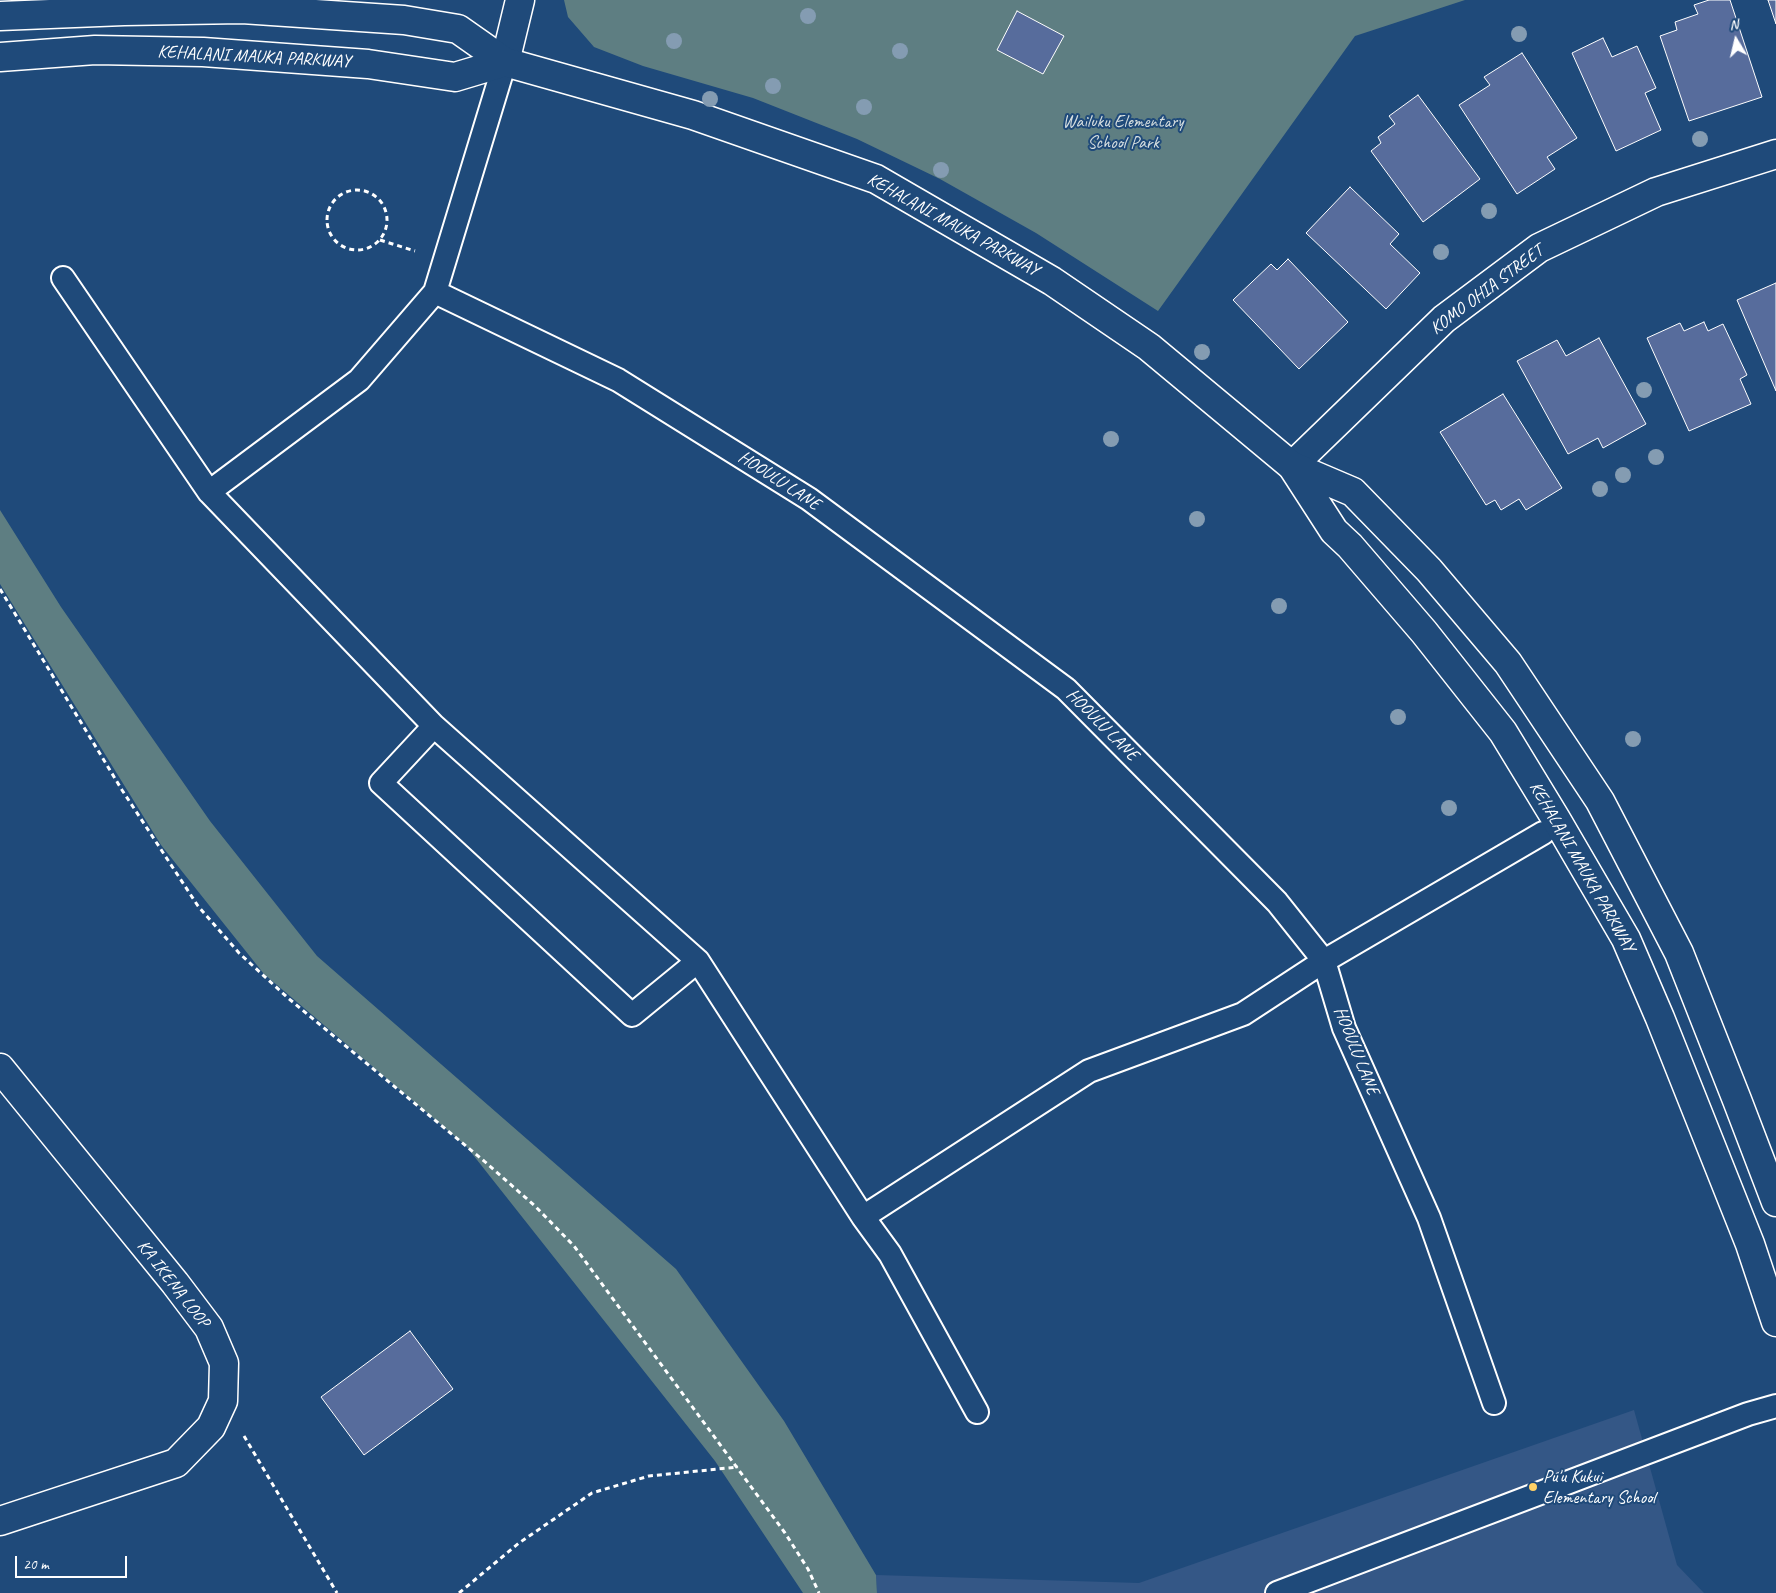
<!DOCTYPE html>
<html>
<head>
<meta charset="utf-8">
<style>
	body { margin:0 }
	#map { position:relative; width:1776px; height:1593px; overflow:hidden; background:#1f4a7a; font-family:Caveat,sans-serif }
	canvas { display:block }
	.north { position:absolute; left:1711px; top:15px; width:50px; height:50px; -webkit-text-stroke:4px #1f4a7a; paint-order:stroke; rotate:351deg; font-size:14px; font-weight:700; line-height:20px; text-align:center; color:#fff }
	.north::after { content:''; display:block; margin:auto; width:18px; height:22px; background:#fff; clip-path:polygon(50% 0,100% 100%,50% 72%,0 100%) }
	.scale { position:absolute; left:15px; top:1556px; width:112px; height:22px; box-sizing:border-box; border:2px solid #fff; border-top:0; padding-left:6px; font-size:15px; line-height:18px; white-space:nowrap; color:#fff; -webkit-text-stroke:4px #1f4a7a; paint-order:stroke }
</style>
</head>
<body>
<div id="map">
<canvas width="1776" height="1593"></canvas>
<div class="north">N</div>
<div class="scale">20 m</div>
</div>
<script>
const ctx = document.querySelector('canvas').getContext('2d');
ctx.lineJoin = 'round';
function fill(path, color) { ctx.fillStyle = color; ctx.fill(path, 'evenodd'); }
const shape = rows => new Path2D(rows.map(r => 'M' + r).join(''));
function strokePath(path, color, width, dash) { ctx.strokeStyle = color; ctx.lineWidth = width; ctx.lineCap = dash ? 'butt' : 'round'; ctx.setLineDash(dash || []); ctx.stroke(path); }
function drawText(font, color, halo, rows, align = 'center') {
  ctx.font = font + ' Caveat,sans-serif'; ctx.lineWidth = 4; ctx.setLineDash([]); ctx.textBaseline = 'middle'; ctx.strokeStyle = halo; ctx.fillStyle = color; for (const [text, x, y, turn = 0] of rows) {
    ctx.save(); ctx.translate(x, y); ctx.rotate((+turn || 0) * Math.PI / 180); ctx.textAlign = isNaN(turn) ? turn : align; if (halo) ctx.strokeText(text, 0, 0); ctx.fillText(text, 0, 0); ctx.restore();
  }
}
fill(shape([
	[1634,1410,1677,1565,1704,1593,877,1593,876,1575,1139,1583]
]), '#345786');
fill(shape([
	[564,0,1465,0,1355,36,1158,311,1036,233,940,179,857,139,753,98,643,66,594,47,568,17],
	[0,510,61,607,210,821,317,956,676,1269,784,1421,876,1575,877,1593,803,1593,715,1461,466,1146,264,974,161,845,0,584]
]), '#5e7e82');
const building = shape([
	[1709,0,1730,0,1762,97,1689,121,1660,36,1677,30,1675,22,1698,14,1694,5,1709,0],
	[1768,0,1776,0,1776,24,1768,0],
	[1017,11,1064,36,1043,74,997,50,1017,11],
	[1603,38,1612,57,1637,46,1656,88,1645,93,1661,130,1616,151,1572,53,1603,38],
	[1522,53,1577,138,1547,157,1555,169,1517,194,1459,105,1490,85,1484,77,1522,53],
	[1418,95,1480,179,1423,222,1371,151,1381,143,1378,137,1395,124,1389,116,1418,95],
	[1350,187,1399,234,1390,244,1420,273,1386,309,1306,233,1350,187],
	[1288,259,1348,322,1299,369,1233,300,1271,264,1277,270,1288,259],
	[1776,283,1776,391,1737,300,1776,283],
	[1704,322,1708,331,1723,324,1747,375,1740,379,1751,404,1689,431,1647,338,1680,323,1684,331,1704,322],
	[1599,338,1646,424,1603,448,1598,438,1568,454,1517,361,1557,340,1566,356,1599,338],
	[1503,394,1562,488,1526,510,1519,499,1501,510,1495,500,1486,505,1440,432,1503,394],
	[410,1331,453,1389,364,1455,321,1397,410,1331]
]);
fill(building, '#576c9c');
strokePath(building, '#fff', 1);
const lane = shape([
	[505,62,435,292,359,380,209,492,434,726,698,961,863,1217,1089,1071,1243,1014,1324,961,1543,833],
	[63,278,209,492],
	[435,292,618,380,809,499,1066,689,1277,902,1324,961,1344,1028,1429,1218,1494,1403],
	[434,726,381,783,632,1015,698,961],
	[863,1217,890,1254,977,1412],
	[1277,1593,1748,1414,1776,1406]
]);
const street = shape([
	[505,62,520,0],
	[1292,466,1444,319,1539,248,1656,192,1776,154],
	[0,1068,175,1283,209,1328,224,1363,223,1401,211,1427,176,1463,0,1521]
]);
const secondary = shape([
	[0,16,124,11,242,9,404,20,458,29,505,62,693,115,876,179,1052,281,1149,347,1292,466,1353,492,1429,570,1508,663,1600,801,1679,953,1737,1100,1776,1202],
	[0,57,95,50,203,52,368,64,455,77,505,62],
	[1292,466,1334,531,1350,546,1424,632,1503,732,1556,819,1626,939,1660,1018,1750,1244,1776,1322]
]);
strokePath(lane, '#fff', 26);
strokePath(street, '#fff', 31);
strokePath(secondary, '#fff', 31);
strokePath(shape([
	'327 220a30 30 0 1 1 60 0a30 30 0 1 1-60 0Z',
	[380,240,415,251],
	[0,589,122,790,198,906,239,953,288,998,484,1161,535,1206,574,1246,785,1533,808,1569,819,1593],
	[244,1436,337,1593],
	[459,1593,519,1543,592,1493,649,1476,738,1467]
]), '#fff', 3, [5, 4]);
strokePath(lane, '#1f4a7a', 22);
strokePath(street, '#1f4a7a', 28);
strokePath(secondary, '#1f4a7a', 28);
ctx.fillStyle = '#849cb2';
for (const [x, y] of [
	[808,16],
	[1519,34],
	[674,41],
	[900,51],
	[773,86],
	[710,99],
	[864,107],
	[1700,139],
	[941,170],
	[1489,211],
	[1441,252],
	[1202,352],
	[1644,390],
	[1111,439],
	[1656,457],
	[1623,475],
	[1600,489],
	[1197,519],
	[1279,606],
	[1398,717],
	[1633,739],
	[1449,808]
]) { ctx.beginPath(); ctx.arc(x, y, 8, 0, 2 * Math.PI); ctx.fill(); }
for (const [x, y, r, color] of [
	[1533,1487,5,"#ffd166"]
]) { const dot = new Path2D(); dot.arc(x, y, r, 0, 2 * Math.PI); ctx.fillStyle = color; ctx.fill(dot); strokePath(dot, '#1f4a7a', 2); }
drawText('18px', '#fff', '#1f4a7a', [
	["KEHALANI MAUKA PARKWAY",254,57,3],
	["KEHALANI MAUKA PARKWAY",953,225,29],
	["KOMO OHIA STREET",1487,290,-37],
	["HOOULU LANE",779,481,33],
	["HOOULU LANE",1102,725,45],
	["KEHALANI MAUKA PARKWAY",1582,867,60],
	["HOOULU LANE",1356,1051,68],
	["KA IKENA LOOP",173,1284,52]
]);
drawText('18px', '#d7dfe0', '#1f4a7a', [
	["Wailuku Elementary",1123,122],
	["School Park",1123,143]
]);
drawText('18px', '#fff', '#1f4a7a', [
	["Pu'u Kukui",1543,1477],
	["Elementary School",1543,1498]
], 'left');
</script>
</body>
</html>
